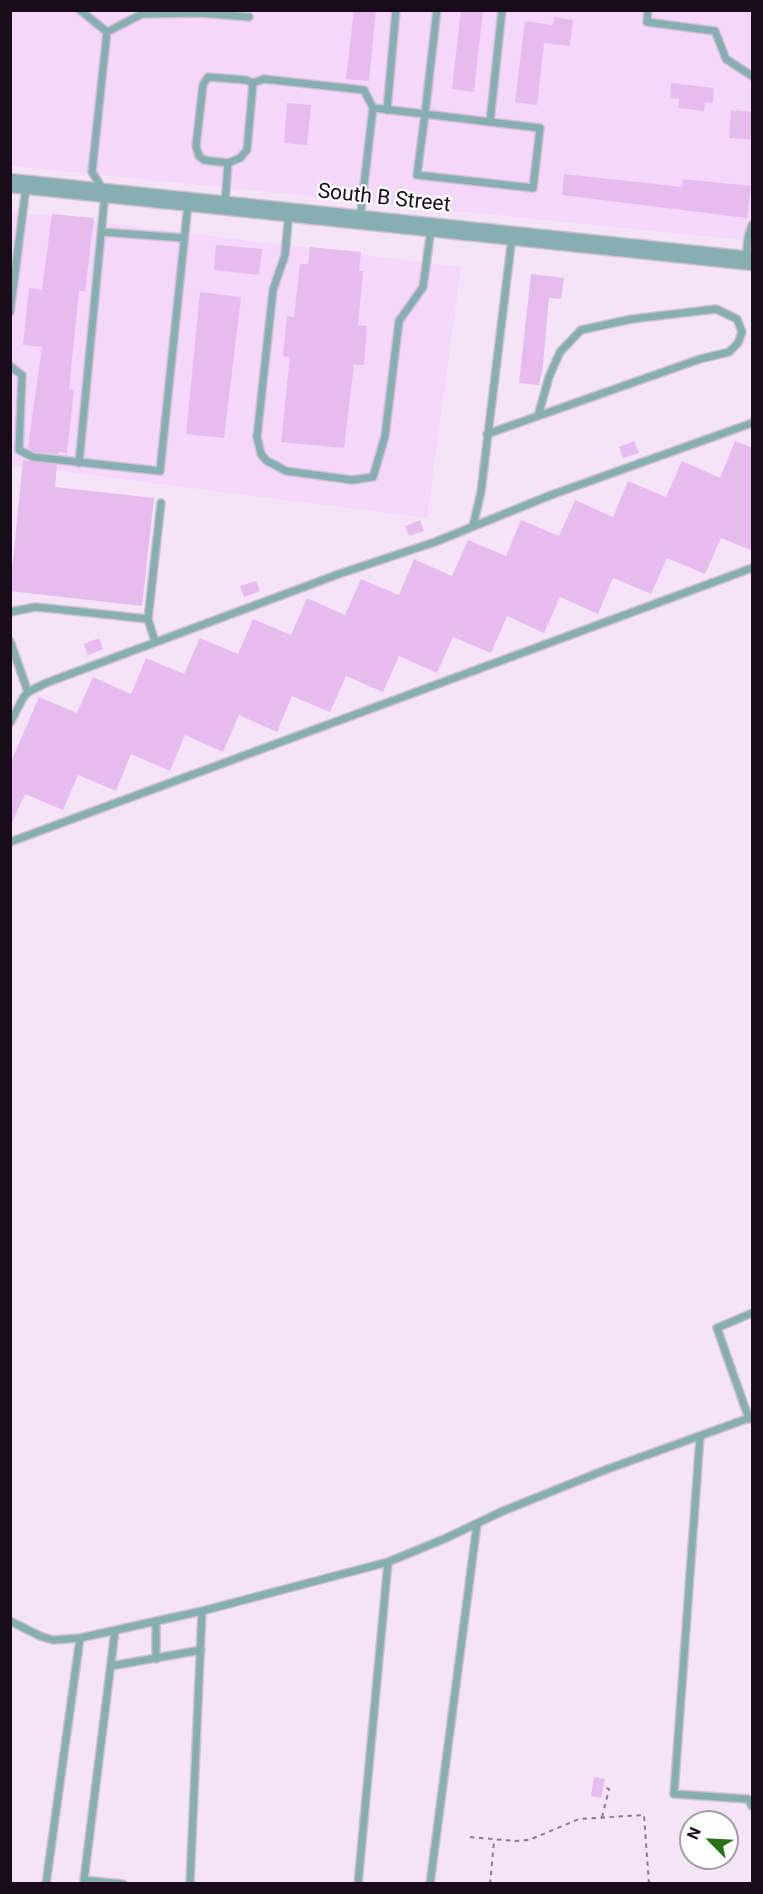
<!DOCTYPE html>
<html>
<head>
<meta charset="utf-8">
<style>
	body { margin:0 }
	#map { position:relative; width:763px; height:1894px; overflow:hidden; background:#f5e4f8; font-family:Roboto,sans-serif }
	canvas { display:block }
	.frame { position:absolute; inset:0; border:12px solid #190a1c; pointer-events:none }
	.north { position:absolute; left:679px; top:1810px; width:60px; height:60px; box-sizing:border-box; background:#fff; border:2px solid #a39da4; border-radius:50%; rotate:294deg; font-size:16px; font-weight:700; line-height:24px; text-align:center; color:#190a1c }
	.north::after { content:''; display:block; margin:auto; width:21px; height:27px; background:#277217; clip-path:polygon(50% 0,100% 100%,50% 72%,0 100%) }
</style>
</head>
<body>
<div id="map">
<canvas width="763" height="1894"></canvas>
<div class="frame"></div>
<div class="north">N</div>
</div>
<script>
const ctx = document.querySelector('canvas').getContext('2d');
ctx.lineJoin = 'round';
function fill(path, color) { ctx.fillStyle = color; ctx.fill(path, 'evenodd'); }
const shape = rows => new Path2D(rows.map(r => 'M' + r).join(''));
function strokePath(path, color, width, dash) { ctx.strokeStyle = color; ctx.lineWidth = width; ctx.lineCap = dash ? 'butt' : 'round'; ctx.setLineDash(dash || []); ctx.stroke(path); }
function drawText(font, color, halo, rows, align = 'center') {
  ctx.font = font + ' Roboto,sans-serif'; ctx.lineWidth = 4.5; ctx.setLineDash([]); ctx.textBaseline = 'middle'; ctx.strokeStyle = halo; ctx.fillStyle = color; for (const [text, x, y, turn = 0] of rows) {
    ctx.save(); ctx.translate(x, y); ctx.rotate((+turn || 0) * Math.PI / 180); ctx.textAlign = isNaN(turn) ? turn : align; if (halo) ctx.strokeText(text, 0, 0); ctx.fillText(text, 0, 0); ctx.restore();
  }
}
fill(shape([
	[11,11,752,11,752,241,11,166],
	[11,211,461,267,427,518,11,465]
]), '#f4d7fa');
fill(shape([
	[354,10,376,10,369,81,346,79],
	[461,10,483,10,474,92,452,89],
	[554,17,573,20,570,46,544,43,537,105,515,102,525,21,553,25],
	[671,83,714,88,713,103,705,102,704,111,678,108,679,99,670,98],
	[287,103,311,105,307,145,284,143],
	[731,110,753,112,753,140,729,138],
	[564,174,682,187,683,179,751,186,747,218,562,195],
	[52,214,94,218,85,291,79,291,69,389,74,390,67,453,59,452,58,454,35,452,28,448,42,347,23,345,29,288,42,290],
	[216,245,262,249,259,275,214,270],
	[310,247,361,252,359,271,363,271,358,325,367,326,364,365,354,365,344,448,281,442,290,357,283,356,287,316,294,317,300,264,308,264],
	[531,274,564,278,561,299,549,298,542,375,541,375,539,385,519,383],
	[200,292,241,297,224,438,186,434],
	[634,441,639,453,623,458,619,447],
	[735,441,753,448,753,551,721,538,705,574,667,558,651,594,613,578,598,614,560,597,544,633,507,616,491,653,453,637,437,673,399,656,383,692,346,676,330,712,292,696,277,732,239,715,223,752,185,735,170,771,131,754,116,791,78,775,63,810,25,794,10,827,10,764,39,697,77,713,93,677,131,694,146,658,184,674,200,638,238,654,253,619,291,635,307,598,345,615,361,579,399,595,414,559,452,576,468,540,506,556,521,520,559,536,575,500,613,517,628,481,666,497,682,461,720,478],
	[23,460,57,465,55,487,154,498,142,606,10,591],
	[420,520,424,531,409,536,405,526],
	[256,581,260,591,244,597,240,586],
	[99,638,103,649,88,655,84,644],
	[594,1777,605,1779,601,1798,591,1796]
]), '#e6bcef');
const service = shape([
	[648,10,647,22,715,31,726,59,752,76],
	[107,32,142,14,200,13,249,17],
	[253,83,264,79,364,90,373,108],
	[387,110,396,10],
	[490,122,502,10],
	[225,205,228,163,240,158,247,150,253,83,246,80,208,77,203,85,196,146,199,156,204,160,228,163],
	[289,212,285,255,273,290,257,437,261,454,267,461,275,465,286,471,352,480,373,477,385,436,399,321,423,287,431,229],
	[360,219,373,108,425,114,490,122,540,128,533,188,417,175,425,114,437,10],
	[102,232,184,238],
	[746,258,748,238,752,225],
	[10,312,26,187],
	[10,366,22,375,19,450,33,457,160,471,188,204],
	[487,434,700,359,729,352,738,343,742,332,737,319,716,309,632,319,581,330,560,352,549,377,538,416],
	[79,463,105,193,92,172,107,32,80,10],
	[473,526,481,492,512,237],
	[10,612,35,607,46,608,148,619],
	[10,641,28,692],
	[155,642,148,619,161,503],
	[10,723,23,698,28,692,46,683,339,574,435,542,551,495,752,423],
	[10,842,752,568],
	[749,1419,717,1328,752,1313],
	[700,1437,674,1794,748,1799,752,1806],
	[10,1621,40,1636,53,1640,80,1638,202,1611,388,1562,444,1539,503,1511,605,1470,752,1417],
	[115,1631,84,1880,123,1884],
	[156,1659,156,1621],
	[111,1666,201,1650],
	[46,1884,80,1638],
	[190,1884,202,1611],
	[358,1884,388,1562],
	[430,1884,477,1524]
]);
const tertiary = shape([
	[10,183,752,261]
]);
strokePath(service, '#d2c1d5', 10);
strokePath(tertiary, '#d2c1d5', 21);
strokePath(shape([
	[602,1817,609,1789,603,1787],
	[470,1837,515,1841,529,1840,579,1819,644,1815,649,1884],
	[490,1884,494,1842]
]), '#8b7b8e', 2, [4.5, 4.5]);
strokePath(service, '#87afb1', 7);
strokePath(tertiary, '#87afb1', 18);
drawText('21px', '#190a1c', '#fff', [
	["South B Street",384,199,6]
]);
</script>
</body>
</html>
